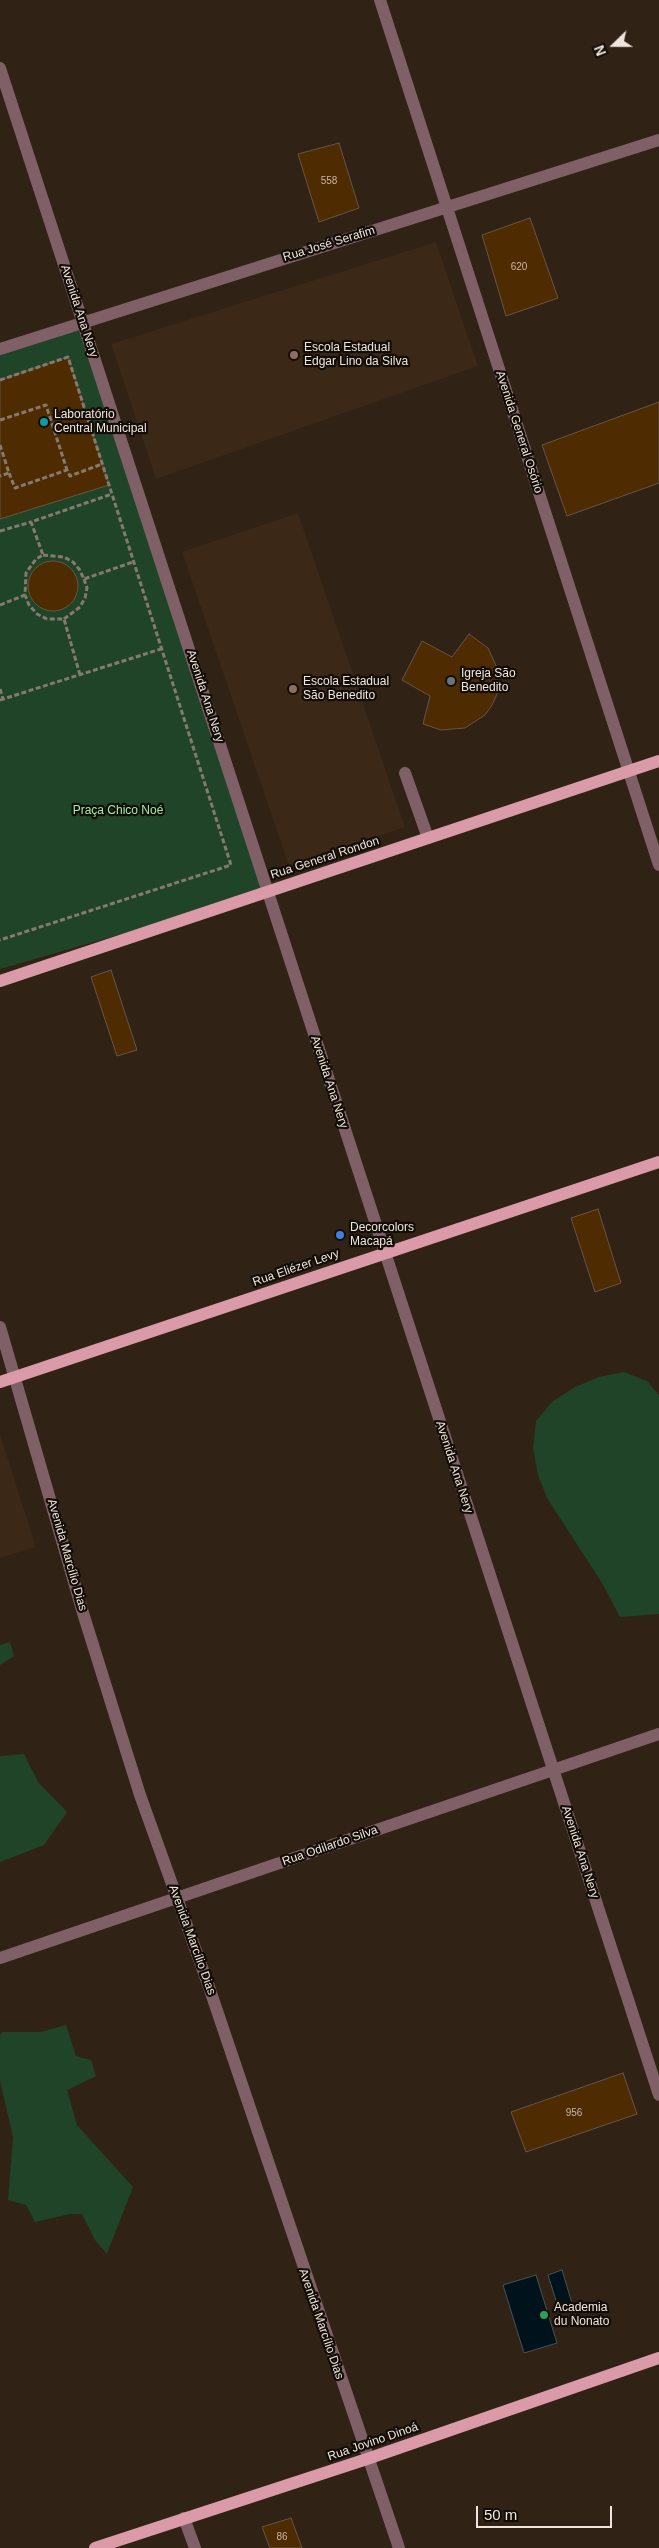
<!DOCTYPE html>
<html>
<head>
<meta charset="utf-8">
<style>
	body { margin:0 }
	#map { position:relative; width:659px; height:2548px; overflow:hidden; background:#302215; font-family:Arial,sans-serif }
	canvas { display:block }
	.north { position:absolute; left:589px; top:20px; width:50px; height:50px; -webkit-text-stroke:4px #130d07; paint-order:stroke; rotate:248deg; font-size:14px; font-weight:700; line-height:20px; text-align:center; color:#efe5dc }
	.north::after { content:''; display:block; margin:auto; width:18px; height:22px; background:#efe5dc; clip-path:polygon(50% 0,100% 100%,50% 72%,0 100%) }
	.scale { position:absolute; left:476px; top:2506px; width:136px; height:22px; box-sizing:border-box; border:2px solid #efe5dc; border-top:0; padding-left:6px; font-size:15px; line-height:18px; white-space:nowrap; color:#efe5dc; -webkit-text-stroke:4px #130d07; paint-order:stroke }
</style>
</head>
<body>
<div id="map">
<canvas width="659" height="2548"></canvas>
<div class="north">N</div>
<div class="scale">50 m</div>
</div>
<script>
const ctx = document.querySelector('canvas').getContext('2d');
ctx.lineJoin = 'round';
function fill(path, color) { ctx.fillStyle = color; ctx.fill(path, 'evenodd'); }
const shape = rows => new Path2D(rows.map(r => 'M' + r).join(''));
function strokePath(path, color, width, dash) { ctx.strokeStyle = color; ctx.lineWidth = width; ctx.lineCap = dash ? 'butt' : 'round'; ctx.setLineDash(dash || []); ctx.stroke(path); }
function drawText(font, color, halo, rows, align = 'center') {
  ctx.font = font + ' Arial,sans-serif'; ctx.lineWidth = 4.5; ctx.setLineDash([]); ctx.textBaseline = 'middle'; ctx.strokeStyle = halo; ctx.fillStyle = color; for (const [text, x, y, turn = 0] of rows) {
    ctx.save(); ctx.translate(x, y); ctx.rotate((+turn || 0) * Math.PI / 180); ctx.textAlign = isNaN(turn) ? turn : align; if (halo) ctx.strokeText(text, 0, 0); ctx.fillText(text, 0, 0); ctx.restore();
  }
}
fill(shape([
	[436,242,478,366,156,479,111,344],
	[298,513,405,827,289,866,182,552],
	[0,1434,36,1547,0,1558]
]), '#3b2816');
fill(shape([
	[82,321,268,892,0,969,0,347],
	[624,1372,647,1381,659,1395,659,1614,620,1617,602,1583,547,1498,538,1475,533,1448,536,1421,552,1402,575,1387,599,1377],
	[10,1642,14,1656,0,1665,0,1645],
	[24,1754,38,1782,67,1812,44,1845,0,1862,0,1756],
	[66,2025,76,2056,91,2060,96,2076,67,2090,77,2125,133,2187,107,2254,95,2240,82,2214,70,2214,35,2222,26,2205,8,2200,13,2137,0,2081,0,2035,2,2032,41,2032]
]), '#204427');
const water = shape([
	[562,2270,572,2303,558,2307,548,2275,562,2270],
	[536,2275,557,2343,524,2353,503,2285,536,2275]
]);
fill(water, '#00131c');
strokePath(water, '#485256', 1);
const building = shape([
	[339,143,359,208,319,222,298,154,339,143],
	[530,218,558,298,506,316,482,235,530,218],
	[68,357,109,485,0,519,0,380,68,357],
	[659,402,659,483,567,516,542,445,659,402],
	'28 586a25 25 0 1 1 50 0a25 25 0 1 1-50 0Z',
	[469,634,488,648,498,670,497,694,492,705,485,715,465,728,441,730,423,724,430,696,402,680,422,641,452,657,469,634],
	[111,970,137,1050,117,1056,91,977,111,970],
	[598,1209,621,1283,595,1292,571,1218,598,1209],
	[623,2073,637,2114,526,2152,511,2112,623,2073],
	[291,2518,302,2548,270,2548,262,2527,291,2518]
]);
fill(building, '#4f2b02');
strokePath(building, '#665547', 1);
strokePath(shape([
	[0,380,68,357,231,865,0,940],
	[0,420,46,405,67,470],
	[0,445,9,473,0,476],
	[9,473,15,488,67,470,70,476,102,464],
	[0,531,31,522],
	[43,555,64,557,73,562,79,569,84,579,133,562],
	[0,605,25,595],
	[64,619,80,607,85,598,87,588,84,579],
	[80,675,64,619,47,619,37,614,29,605,25,595,26,573,36,559,43,555,31,522,112,494],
	[0,689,3,699],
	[0,700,161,649]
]), '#867a6f', 3, [5, 2.5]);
strokePath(shape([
	[380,0,659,865],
	[0,68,659,2095],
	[0,349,659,140],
	[405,773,428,838],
	[0,1327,83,1613,140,1795,209,1987,399,2548],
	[0,1958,659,1734],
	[184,2518,195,2548]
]), '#7f6066', 12);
strokePath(shape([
	[0,981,659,761],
	[0,1382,659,1162],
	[95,2548,367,2459,659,2358]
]), '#da9aa7', 12);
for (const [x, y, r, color] of [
	[294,355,5,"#8d6e63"],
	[44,422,5,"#0f9aa8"],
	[451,681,5,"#6b7280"],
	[293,689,5,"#8d6e63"],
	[340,1235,5,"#3f7fe0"],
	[544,2315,5,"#2e9e5b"]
]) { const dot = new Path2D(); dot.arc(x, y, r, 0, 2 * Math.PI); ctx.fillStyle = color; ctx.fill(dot); strokePath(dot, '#130d07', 2); }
drawText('10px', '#c7b6a6', null, [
	["558",329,181],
	["620",519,267],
	["956",574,2113],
	["86",282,2537]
]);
drawText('12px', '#efe5dc', '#130d07', [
	["Rua José Serafim",329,244,-17],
	["Avenida Ana Nery",79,311,72],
	["Avenida General Osório",519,432,72],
	["Avenida Ana Nery",205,696,72],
	["Rua General Rondon",325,858,-18],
	["Avenida Ana Nery",329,1082,72],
	["Rua Eliézer Levy",296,1268,-19],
	["Avenida Ana Nery",454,1467,72],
	["Avenida Marcílio Dias",67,1555,74],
	["Rua Odilardo Silva",330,1846,-19],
	["Avenida Ana Nery",580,1852,72],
	["Avenida Marcílio Dias",192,1940,70],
	["Avenida Marcílio Dias",321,2324,71],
	["Rua Jovino Dinoá",373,2442,-19]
]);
drawText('12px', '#efe5dc', '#130d07', [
	["Escola Estadual",304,348],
	["Edgar Lino da Silva",304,362],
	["Laboratório",54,415],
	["Central Municipal",54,429],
	["Igreja São",461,674],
	["Benedito",461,688],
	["Escola Estadual",303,682],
	["São Benedito",303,696],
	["Decorcolors",350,1228],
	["Macapá",350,1242],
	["Academia",554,2308],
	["du Nonato",554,2322]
], 'left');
drawText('12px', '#9deda9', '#130d07', [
	["Praça Chico Noé",118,811]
]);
</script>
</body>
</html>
